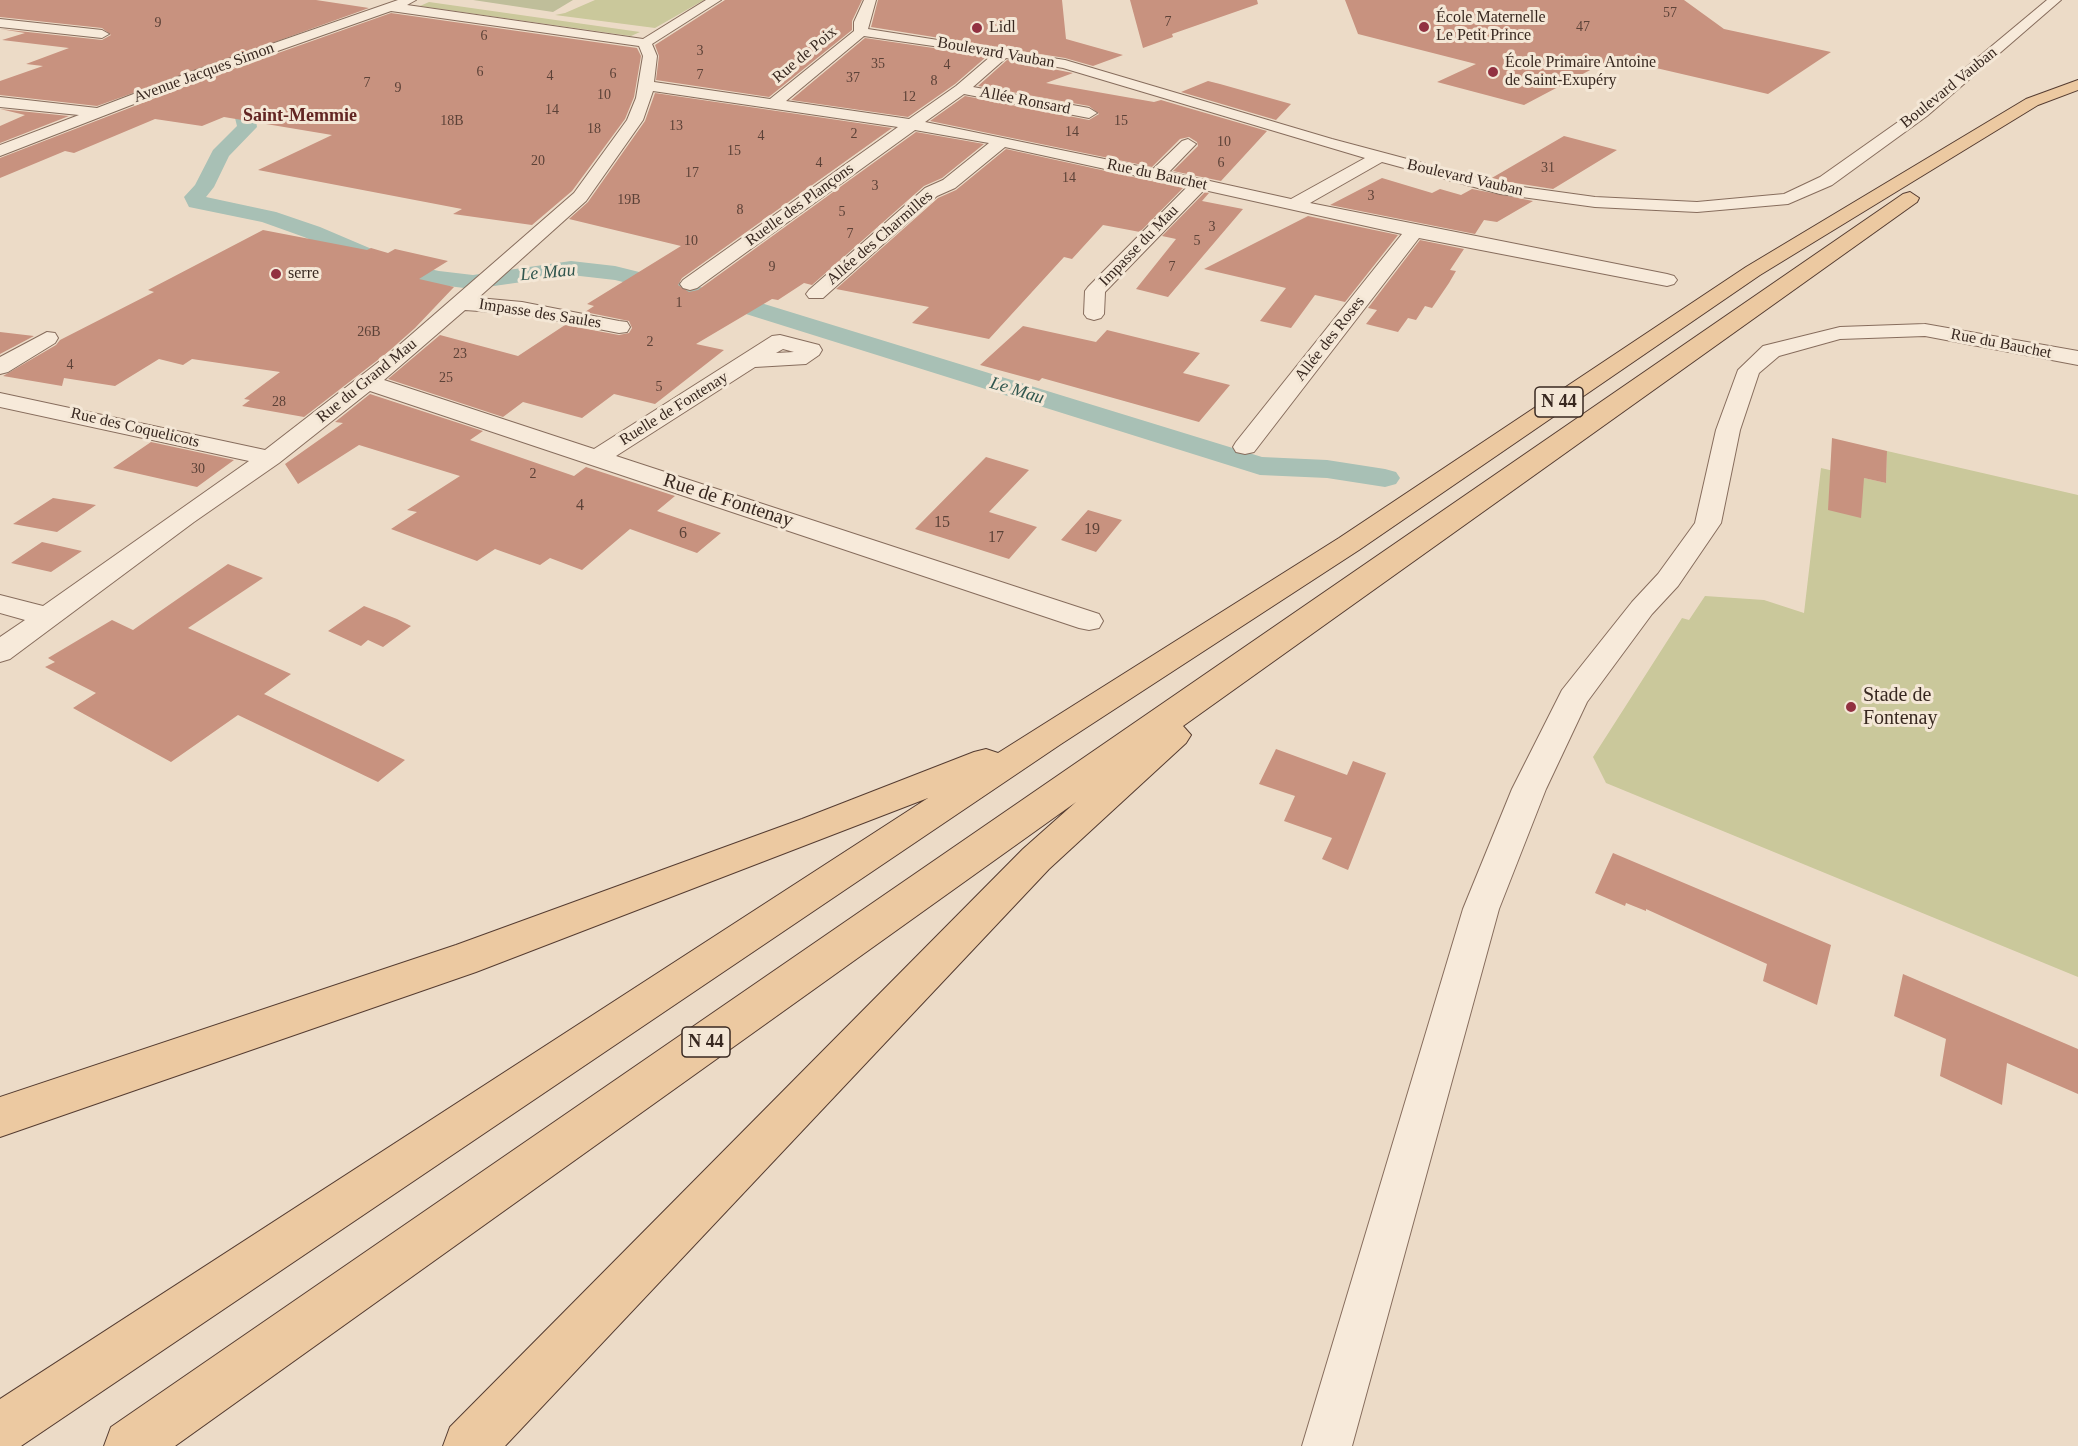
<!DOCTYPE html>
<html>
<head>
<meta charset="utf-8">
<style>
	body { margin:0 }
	canvas { display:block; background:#ecdbc7 }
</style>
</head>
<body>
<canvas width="2078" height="1446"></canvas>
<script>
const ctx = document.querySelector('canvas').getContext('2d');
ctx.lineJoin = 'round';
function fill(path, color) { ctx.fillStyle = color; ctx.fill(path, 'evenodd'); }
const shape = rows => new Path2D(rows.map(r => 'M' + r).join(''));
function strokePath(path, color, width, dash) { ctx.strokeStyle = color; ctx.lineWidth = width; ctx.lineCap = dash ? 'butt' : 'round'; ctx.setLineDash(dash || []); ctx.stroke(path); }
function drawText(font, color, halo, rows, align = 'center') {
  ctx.font = font + ' Georgia,serif'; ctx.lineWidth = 6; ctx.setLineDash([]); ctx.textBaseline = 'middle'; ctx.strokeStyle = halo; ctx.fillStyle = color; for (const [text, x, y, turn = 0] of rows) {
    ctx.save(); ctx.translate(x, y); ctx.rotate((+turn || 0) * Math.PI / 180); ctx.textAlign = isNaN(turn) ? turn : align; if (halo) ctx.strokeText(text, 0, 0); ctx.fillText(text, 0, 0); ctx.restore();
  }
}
fill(shape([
	[595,0,704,0,655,28,555,15,565,13],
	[429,2,640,32,631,36,420,6],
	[1887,451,2078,495,2078,977,1606,783,1593,757,1682,618,1689,620,1705,596,1764,600,1804,613,1821,468,1886,483]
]), '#cac89b');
fill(shape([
	[473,0,573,0,553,12]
]), '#bfbe9a');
fill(shape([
	[228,33,236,38,231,48,214,62,224,75,216,82,246,99,255,115,257,127,229,156,214,187,206,197,276,212,320,227,407,264,439,271,473,275,571,261,615,266,748,299,1262,457,1327,460,1385,469,1396,472,1400,478,1396,484,1385,487,1327,478,1260,475,730,309,615,280,571,275,473,289,439,285,392,274,304,237,262,222,189,207,184,197,195,185,213,150,237,126,232,106,195,82,204,74,195,65,197,60,222,35,228,33]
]), '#a8c0b5');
fill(shape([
	[0,0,316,0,369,8,97,106,0,95,0,81,43,66,26,64,69,48,2,40,25,33,0,29,102,40,111,35,102,28,0,17],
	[725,0,862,0,852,21,852,30,769,97,656,80,659,56,655,45],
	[878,0,1062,0,1066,39,1123,55,1093,66,1065,58,871,27],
	[1130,0,1257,0,1258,4,1172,34,1173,37,1143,48],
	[1345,0,1684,0,1724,29,1831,52,1768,94,1613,58,1524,105,1437,82,1476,64,1358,34],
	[391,13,637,48,641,56,634,97,625,119,572,191,532,225,453,214,462,209,258,170,332,135,224,117,202,126,155,119,74,153,65,151,0,178,0,158,202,80],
	[865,38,954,51,986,57,955,84,908,117,791,100],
	[1007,60,1073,73,1046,83,1154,102,1161,100,1267,131,1221,181,1173,171,1198,146,1197,142,1189,137,1180,139,1152,167,930,121,965,96,1089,120,1099,114,1089,106,978,86],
	[1208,81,1220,84,1291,104,1276,120,1181,92],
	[655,93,892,128,682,278,678,285,689,292,698,290,916,132,984,144,942,178,924,186,812,285,804,283,778,300,772,299,696,344,724,350,655,404,614,394,582,418,523,402,503,417,388,379,440,335,518,356,565,325,619,335,629,333,632,328,629,321,585,312,594,306,587,304,681,246,569,219,588,202,645,121],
	[0,109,69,116,0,143,0,126,25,115],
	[1564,136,1617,150,1553,189,1490,179],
	[1006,149,1183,188,1140,232,1103,225,1072,259,1064,257,989,339,912,323,929,307,836,289,938,198,956,190],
	[1382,178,1432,193,1440,189,1461,195,1472,189,1533,201,1497,222,1484,220,1475,234,1330,205],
	[1205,192,1209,193,1202,201,1243,209,1168,297,1136,289,1176,239,1162,236],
	[1308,216,1398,235,1345,302,1315,295,1291,328,1260,321,1286,288,1204,269],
	[263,230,367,250,371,248,388,253,395,249,448,261,419,279,454,287,415,328,388,352,304,417,242,406,250,400,244,399,280,372,192,359,183,365,159,359,115,386,64,378,62,386,3,376,56,345,60,340,154,292,148,290],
	[1420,240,1464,249,1450,270,1456,271,1449,283,1432,308,1425,306,1416,320,1408,318,1398,332,1366,324,1377,310,1368,308],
	[1023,326,1096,342,1107,330,1200,353,1183,373,1230,385,1199,422,1042,378,1039,381,980,365],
	[0,332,34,336,0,354],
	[370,394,483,431,470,440,574,476,586,467,675,496,657,511,721,533,697,553,630,529,582,570,550,558,540,565,495,549,477,561,391,529,417,512,407,510,460,476,359,445,298,484,285,464,343,423,335,422],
	[1832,438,1887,451,1886,483,1864,478,1861,518,1828,510],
	[151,442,234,460,197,487,113,468],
	[986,457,1029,470,989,512,1037,527,1009,559,915,529],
	[53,498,96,505,57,532,13,524],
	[1088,510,1122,520,1096,552,1061,540],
	[42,542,82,551,51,572,11,563],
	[228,564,263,578,188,628,291,674,264,694,405,760,378,782,238,715,171,762,73,708,96,693,45,667,55,662,48,658,112,620,133,630],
	[364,606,397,619,411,626,383,647,368,640,361,646,328,631],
	[1276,749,1347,775,1353,761,1386,773,1348,870,1322,859,1332,838,1284,821,1295,796,1259,784],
	[1613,853,1831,945,1817,1005,1763,981,1767,964,1646,909,1646,911,1626,903,1625,906,1595,893],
	[1903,974,2078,1049,2078,1094,2007,1063,2002,1105,1940,1076,1946,1039,1894,1016]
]), '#c8927f');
const minor = shape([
	[398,0,416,0,407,5,643,39,706,0,721,0,652,44,657,56,654,82,770,99,854,31,854,22,864,0,876,0,868,29,1065,60,1332,139,1501,184,1595,197,1697,202,1784,194,1820,177,1915,110,2047,0,2061,0,1927,116,1832,185,1788,204,1697,212,1595,207,1500,194,1382,162,1310,203,1667,274,1674,276,1677,280,1674,284,1667,286,1419,238,1254,452,1245,454,1236,452,1233,447,1236,442,1402,234,1204,190,1105,292,1104,314,1101,318,1094,320,1087,318,1084,314,1085,291,1088,287,1187,187,1005,147,955,188,937,196,823,298,809,298,806,294,809,290,925,188,943,180,989,143,915,130,697,288,690,290,683,288,680,284,683,280,898,127,653,91,643,120,586,201,478,298,522,302,619,321,627,322,630,327,627,332,619,333,522,314,465,310,384,380,594,449,772,336,780,335,819,345,822,350,819,355,806,364,755,367,616,456,1099,614,1103,621,1099,628,1089,630,1079,628,370,391,279,463,194,522,10,659,0,662,0,637,25,620,0,613,0,595,43,606,249,461,0,407,0,393,265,450,389,354,574,193,627,120,636,98,643,56,639,46,391,11,201,78,0,156,0,145,79,115,0,107,0,97,97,108,191,72,398,0],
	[864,36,954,49,991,56,956,86,909,119,786,101,864,36],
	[1006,58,1063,68,1365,158,1291,199,1169,172,1196,144,1188,139,1182,141,1153,169,925,122,964,94,1089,118,1097,113,1089,108,973,87,1006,58],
	[783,349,794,352,776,353,783,349],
	[0,19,102,30,109,34,102,38,0,27,0,19],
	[1925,324,2078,351,2078,365,1925,336,1840,339,1779,356,1759,373,1740,430,1721,523,1678,586,1652,614,1587,702,1546,789,1499,909,1352,1446,1302,1446,1463,909,1512,789,1562,690,1632,602,1658,574,1695,523,1716,430,1738,370,1763,346,1840,327,1925,324],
	[47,332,55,333,58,338,55,343,8,372,0,374,0,357,47,332]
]);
const primary = shape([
	[2078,80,2078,90,2038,105,1760,275,1359,550,1061,744,21,1446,0,1446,0,1399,928,798,476,972,0,1137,0,1097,456,945,802,819,974,752,986,749,998,753,1339,538,1746,267,2026,99,2078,80],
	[1910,192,1919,198,1917,202,1183,726,1191,735,1186,743,1049,869,505,1446,443,1446,450,1427,1023,849,1076,802,175,1446,104,1446,111,1427,1903,194,1910,192]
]);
strokePath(minor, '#876d5d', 2);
strokePath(primary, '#553c31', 2);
fill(minor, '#f7eada');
fill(primary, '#ecc9a1');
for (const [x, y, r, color] of [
	[1424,27,6,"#923141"],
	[977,28,6,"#923141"],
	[1493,72,6,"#923141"],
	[276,274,6,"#923141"],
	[1851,707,6,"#923141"]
]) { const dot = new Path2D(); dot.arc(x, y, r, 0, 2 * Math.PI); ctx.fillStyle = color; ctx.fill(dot); strokePath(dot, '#f4e7d6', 2); }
drawText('14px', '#5c4238', null, [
	["57",1670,13],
	["7",1168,22],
	["9",158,23],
	["47",1583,27],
	["6",484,36],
	["3",700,51],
	["35",878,64],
	["4",947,65],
	["6",480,72],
	["6",613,74],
	["7",700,75],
	["4",550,76],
	["37",853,78],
	["8",934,81],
	["7",367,83],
	["9",398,88],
	["10",604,95],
	["12",909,97],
	["14",552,110],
	["18B",452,121],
	["15",1121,121],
	["13",676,126],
	["18",594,129],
	["14",1072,132],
	["2",854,134],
	["4",761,136],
	["10",1224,142],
	["15",734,151],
	["20",538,161],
	["4",819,163],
	["6",1221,163],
	["31",1548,168],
	["17",692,173],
	["14",1069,178],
	["3",875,186],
	["3",1371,196],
	["19B",629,200],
	["8",740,210],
	["5",842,212],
	["3",1212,227],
	["7",850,234],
	["10",691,241],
	["5",1197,241],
	["9",772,267],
	["7",1172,267],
	["1",679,303],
	["26B",369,332],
	["2",650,342],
	["23",460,354],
	["4",70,365],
	["25",446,378],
	["5",659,387],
	["28",279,402],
	["30",198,469],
	["2",533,474]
]);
drawText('16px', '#382820', '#f4e7d6', [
	["École Maternelle",1436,18],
	["Le Petit Prince",1436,36],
	["Lidl",989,28],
	["École Primaire Antoine",1505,63],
	["de Saint-Exupéry",1505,81],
	["serre",288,274]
], 'left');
drawText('16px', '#382820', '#f4e7d6', [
	["Boulevard Vauban",996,53,10],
	["Rue de Poix",805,55,-40],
	["Avenue Jacques Simon",204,73,-20],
	["Boulevard Vauban",1949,88,-39],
	["Allée Ronsard",1025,101,11],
	["Rue du Bauchet",1157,175,12],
	["Boulevard Vauban",1465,178,13],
	["Ruelle des Plançons",800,205,-36],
	["Allée des Charmilles",880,238,-41],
	["Impasse du Mau",1139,246,-46],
	["Impasse des Saules",540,314,9],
	["Allée des Roses",1330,339,-52],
	["Rue du Bauchet",2001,344,11],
	["Rue du Grand Mau",367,381,-39],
	["Ruelle de Fontenay",674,409,-32],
	["Rue des Coquelicots",135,428,13]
]);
drawText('16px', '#5c4238', null, [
	["4",580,506],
	["15",942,523],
	["19",1092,530],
	["6",683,534],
	["17",996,538]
]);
drawText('bold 18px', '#622522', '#f4e7d6', [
	["Saint-Memmie",300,116]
]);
drawText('italic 18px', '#30564e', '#f4e7d6', [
	["Le Mau",548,273,-5],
	["Le Mau",1017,391,17]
]);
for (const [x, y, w] of [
	[1559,402,48],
	[706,1042,48]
]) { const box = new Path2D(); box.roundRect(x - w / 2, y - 15, w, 30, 4.5); ctx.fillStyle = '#f4e7d6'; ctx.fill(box); strokePath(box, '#382820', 1.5); }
drawText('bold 18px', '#382820', null, [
	["N 44",1559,402],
	["N 44",706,1042]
]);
drawText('20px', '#382820', '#f4e7d6', [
	["Rue de Fontenay",728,501,18]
]);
drawText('20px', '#382820', '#f4e7d6', [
	["Stade de",1863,696],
	["Fontenay",1863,719]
], 'left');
</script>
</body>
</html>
